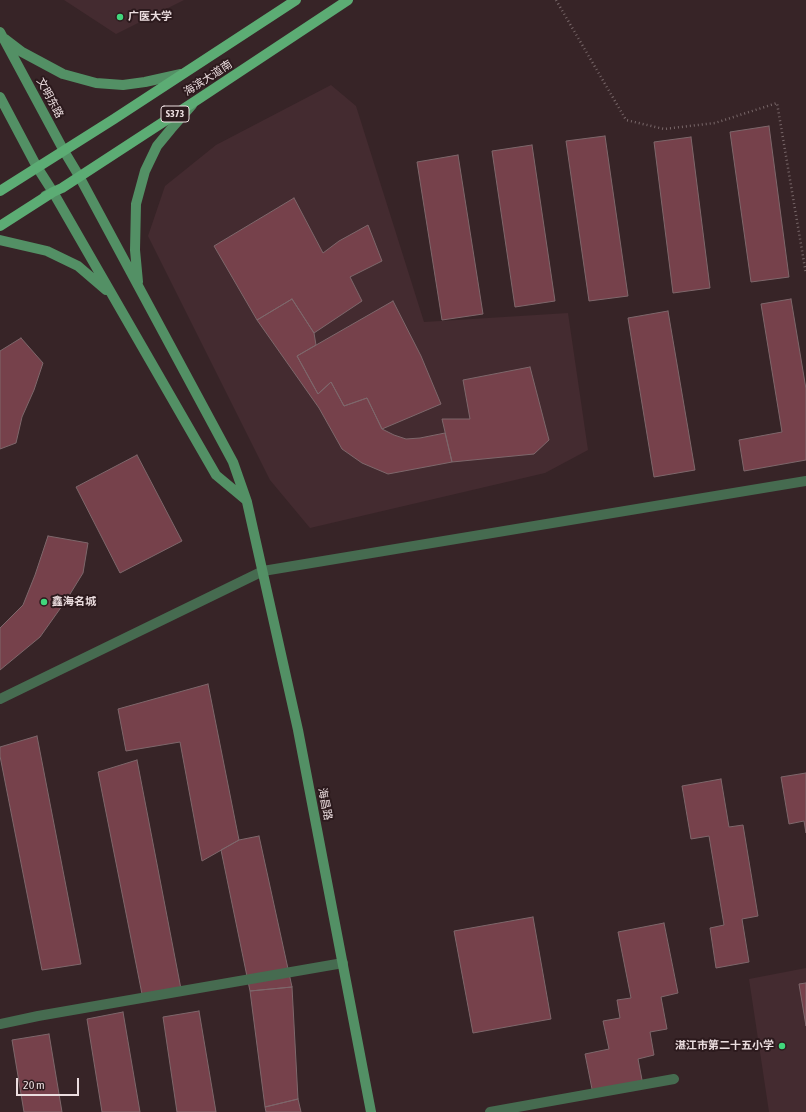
<!DOCTYPE html>
<html>
<head>
<meta charset="utf-8">
<style>
	body { margin:0 }
	#map { position:relative; width:806px; height:1112px; overflow:hidden; background:#372427; font-family:"Asap Condensed",sans-serif }
	canvas { display:block }
	.scale { position:absolute; left:16px; top:1078px; width:63px; height:18px; box-sizing:border-box; border:2px solid #ebdddf; border-top:0; padding-left:5px; font-size:12px; line-height:14px; white-space:nowrap; color:#ebdddf; -webkit-text-stroke:3px #2c1a1d; paint-order:stroke }
</style>
</head>
<body>
<div id="map">
<canvas width="806" height="1112"></canvas>
<div class="scale">20 m</div>
</div>
<script>
const ctx = document.querySelector('canvas').getContext('2d');
ctx.lineJoin = 'round';
function fill(path, color) { ctx.fillStyle = color; ctx.fill(path, 'evenodd'); }
const shape = rows => new Path2D(rows.map(r => 'M' + r).join(''));
function strokePath(path, color, width, dash) { ctx.strokeStyle = color; ctx.lineWidth = width; ctx.lineCap = dash ? 'butt' : 'round'; ctx.setLineDash(dash || []); ctx.stroke(path); }
function drawText(font, color, halo, rows, align = 'center') {
  ctx.font = font + ' "Asap Condensed","Noto Sans SC",sans-serif'; ctx.lineWidth = 4; ctx.setLineDash([]); ctx.textBaseline = 'middle'; ctx.strokeStyle = halo; ctx.fillStyle = color; for (const [text, x, y, turn = 0] of rows) {
    ctx.save(); ctx.translate(x, y); ctx.rotate((+turn || 0) * Math.PI / 180); ctx.textAlign = isNaN(turn) ? turn : align; if (halo) ctx.strokeText(text, 0, 0); ctx.fillText(text, 0, 0); ctx.restore();
  }
}
fill(shape([
	[64,0,184,0,116,34],
	[331,85,356,106,424,322,568,313,588,450,545,473,310,528,270,480,148,236,165,186,216,145],
	[806,968,806,1112,769,1112,749,979]
]), '#442b30');
const building = shape([
	[769,126,789,277,751,282,730,132,769,126],
	[605,136,628,296,589,301,566,141,605,136],
	[691,137,710,288,673,293,654,142,691,137],
	[532,145,555,301,515,307,492,151,532,145],
	[458,155,483,314,442,320,417,162,458,155],
	[294,198,323,253,339,241,368,225,382,261,350,277,362,301,314,333,292,299,257,320,214,246,294,198],
	[292,299,314,333,316,345,297,356,318,394,331,382,344,406,367,398,382,429,394,435,406,439,420,438,445,433,452,462,388,474,362,463,342,449,319,408,257,320,292,299],
	[791,299,806,389,806,460,744,471,739,440,782,432,761,304,791,299],
	[393,301,421,356,441,404,382,429,367,398,344,406,331,382,318,394,297,356,393,301],
	[668,311,695,470,654,477,628,318,668,311],
	[21,338,43,363,34,390,22,417,16,443,0,449,0,351,21,338],
	[530,367,549,440,534,454,452,462,442,419,470,419,463,380,530,367],
	[137,455,182,541,120,573,76,487,137,455],
	[48,536,88,543,83,573,67,599,40,637,0,670,0,628,23,605,35,575,48,536],
	[208,684,239,840,202,861,180,742,126,751,118,709,208,684],
	[37,736,81,964,42,970,0,756,0,747,37,736],
	[137,760,181,989,142,994,98,772,137,760],
	[806,773,806,833,804,821,789,824,781,777,806,773],
	[721,779,729,827,743,825,758,916,742,919,749,962,716,968,710,928,724,925,709,836,691,839,682,786,721,779],
	[259,836,292,987,250,991,221,850,239,840,259,836],
	[533,917,551,1019,473,1033,454,931,533,917],
	[664,923,678,993,661,997,667,1029,650,1032,654,1055,638,1059,643,1085,593,1094,585,1054,609,1049,603,1021,620,1018,617,1000,631,998,618,932,664,923],
	[806,983,806,1026,799,984,806,983],
	[292,987,298,1099,265,1107,250,991,292,987],
	[199,1011,216,1112,177,1112,163,1017,199,1011],
	[123,1012,140,1112,102,1112,87,1019,123,1012],
	[49,1034,62,1112,24,1112,12,1040,49,1034],
	[298,1099,301,1112,266,1112,265,1107,298,1099]
]);
fill(building, '#76414b');
strokePath(building, '#7e676b', 1);
strokePath(shape([
	[556,0,626,120,664,129,715,123,777,103,806,274]
]), '#786769', 2.5, [1, 3]);
strokePath(shape([
	[0,699,263,571,806,481],
	[0,1024,38,1016,343,963],
	[490,1112,674,1079]
]), '#466b50', 10);
strokePath(shape([
	[0,32,64,151,79,176,233,462,247,502,298,730,371,1112],
	[5,39,22,52,63,74,96,83,123,85,145,82,181,74],
	[0,97,37,167,53,192],
	[45,196,53,192,216,475,246,500],
	[0,240,47,251,78,266,106,290],
	[138,282,135,250,136,204,145,171,157,146,171,129,192,105]
]), '#539065', 10);
strokePath(shape([
	[0,191,114,119,296,0],
	[0,226,53,192,62,188,197,100,348,0]
]), '#5cac74', 10);
for (const [x, y, r, color] of [
	[120,17,4,"#41d77c"],
	[44,602,4,"#41d77c"],
	[782,1046,4,"#41d77c"]
]) { const dot = new Path2D(); dot.arc(x, y, r, 0, 2 * Math.PI); ctx.fillStyle = color; ctx.fill(dot); strokePath(dot, '#2c1a1d', 1.5); }
for (const [x, y, w] of [
	[175,114,28]
]) { const box = new Path2D(); box.roundRect(x - w / 2, y - 8, w, 16, 3); ctx.fillStyle = '#2c1a1d'; ctx.fill(box); strokePath(box, '#ebdddf', 1); }
drawText('bold 10px', '#ebdddf', null, [
	["S373",175,114]
]);
drawText('bold 11px', '#ebdddf', '#2c1a1d', [
	["广医大学",128,17],
	["鑫海名城",52,602],
	["湛江市第二十五小学",774,1046,"right"]
], 'left');
drawText('11px', '#ebdddf', '#2c1a1d', [
	["海滨大道南",208,78,-33],
	["文明东路",50,98,62],
	["海昌路",325,804,79]
]);
</script>
</body>
</html>
